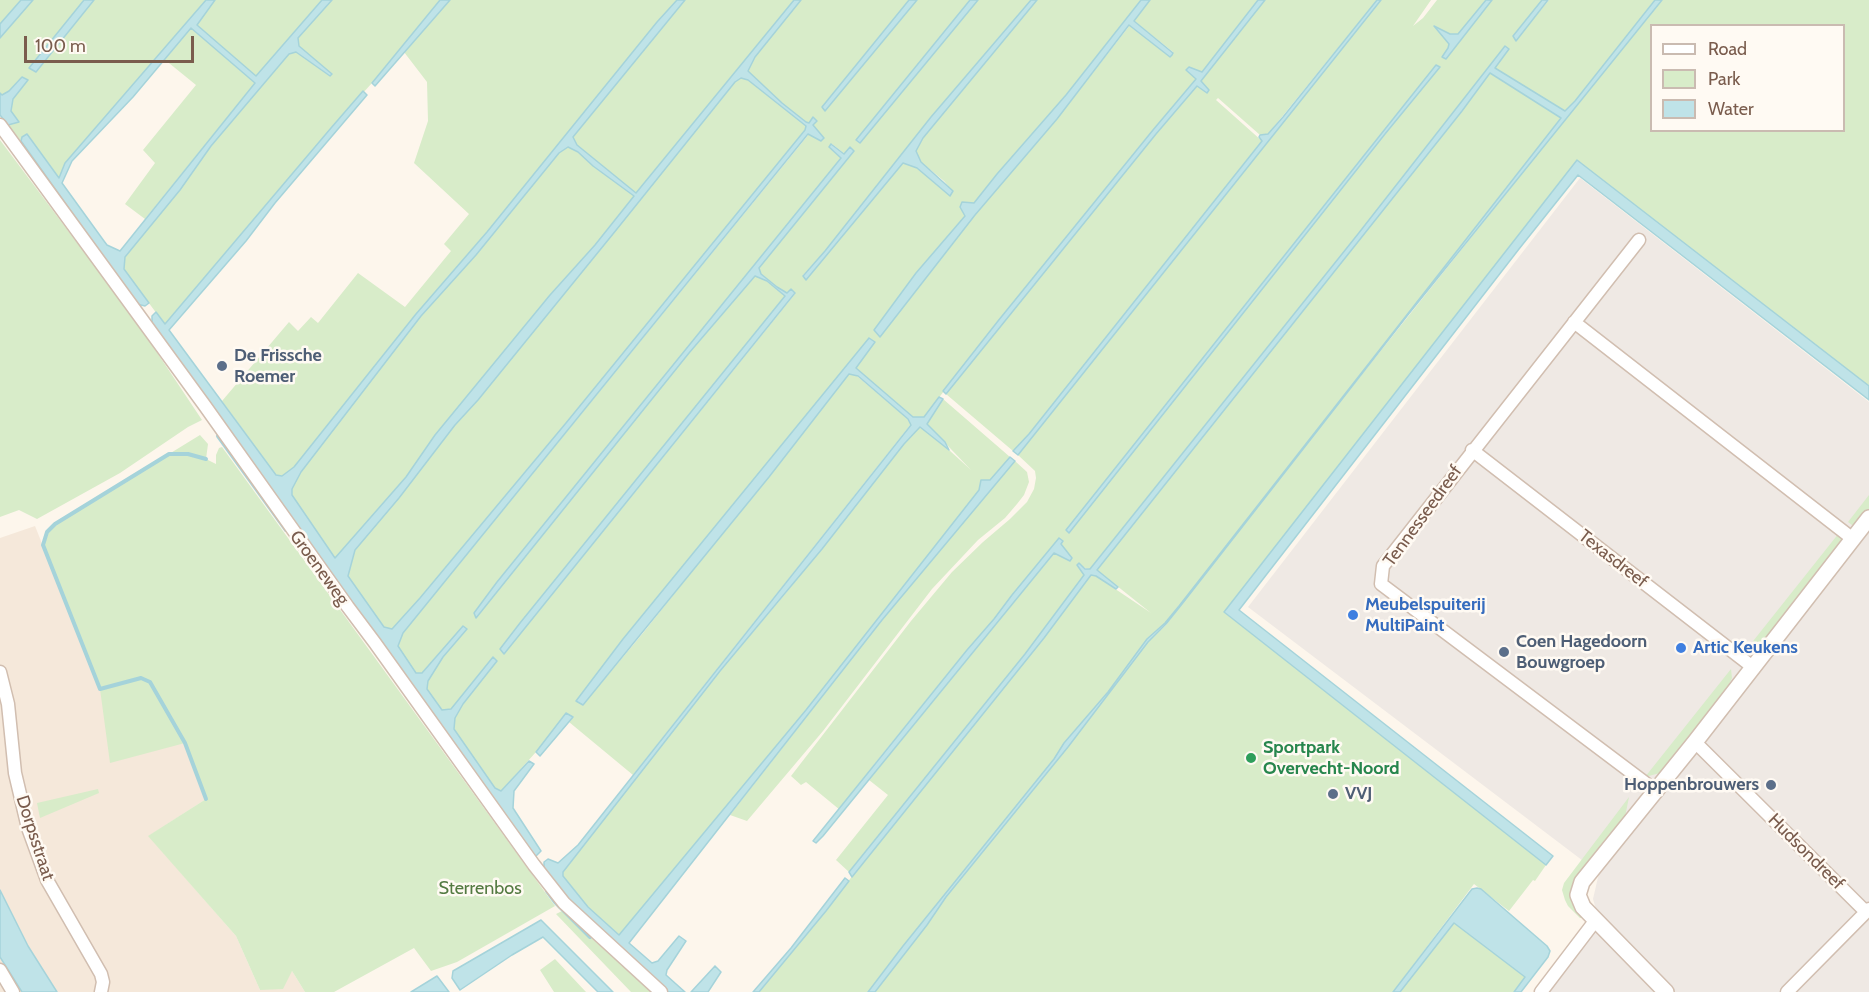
<!DOCTYPE html>
<html>
<head>
<meta charset="utf-8">
<style>
	body { margin:0 }
	#map { position:relative; width:1869px; height:992px; overflow:hidden; background:#fdf6ec; font-family:Cabin,sans-serif }
	canvas { display:block }
	.legend { position:absolute; left:1650px; top:24px; width:195px; height:108px; box-sizing:border-box; background:#fffaf3; border:2px solid #cabbb1; margin:0; padding:8px 10px; list-style:none; font-size:18px; color:#7a5c4d }
	.legend li { display:flex; align-items:center; gap:12px; height:30px }
	.legend b { width:30px; border:2px solid #cabbb1 }
	.scale { position:absolute; left:24px; top:36px; width:170px; height:27px; box-sizing:border-box; border:3px solid #7a5c4d; border-top:0; padding-left:8px; font-size:18px; line-height:21px; white-space:nowrap; color:#7a5c4d; -webkit-text-stroke:4px #fffaf3; paint-order:stroke }
</style>
</head>
<body>
<div id="map">
<canvas width="1869" height="992"></canvas>
<ul class="legend">
<li><b style="height:8px;background:#fff"></b>Road</li>
<li><b style="height:16px;background:#d8ecc9"></b>Park</li>
<li><b style="height:16px;background:#bfe3e8"></b>Water</li>
</ul>
<div class="scale">100 m</div>
</div>
<script>
const ctx = document.querySelector('canvas').getContext('2d');
ctx.lineJoin = 'round';
function fill(path, color) { ctx.fillStyle = color; ctx.fill(path, 'evenodd'); }
const shape = rows => new Path2D(rows.map(r => 'M' + r).join(''));
function strokePath(path, color, width, dash) { ctx.strokeStyle = color; ctx.lineWidth = width; ctx.lineCap = dash ? 'butt' : 'round'; ctx.setLineDash(dash || []); ctx.stroke(path); }
function drawText(font, color, halo, rows, align = 'center') {
  ctx.font = font + ' Cabin,sans-serif'; ctx.lineWidth = 5; ctx.setLineDash([]); ctx.textBaseline = 'middle'; ctx.strokeStyle = halo; ctx.fillStyle = color; for (const [text, x, y, turn = 0] of rows) {
    ctx.save(); ctx.translate(x, y); ctx.rotate((+turn || 0) * Math.PI / 180); ctx.textAlign = isNaN(turn) ? turn : align; if (halo) ctx.strokeText(text, 0, 0); ctx.fillText(text, 0, 0); ctx.restore();
  }
}
fill(shape([
	[35,526,100,689,185,743,206,799,149,836,236,936,260,990,292,971,305,992,0,992,0,538]
]), '#f5e8da');
fill(shape([
	[1580,178,1869,402,1869,992,1543,992,1599,920,1593,899,1599,873,1248,607]
]), '#efe9e4');
fill(shape([
	[0,0,21,0,0,24],
	[33,0,84,0,29,68,94,0,206,0,65,163,59,179,27,134,22,137,21,141,8,125,18,122,11,111,13,99,27,80,2,95,0,93,0,38],
	[215,0,322,0,256,76,196,25],
	[332,0,440,0,372,83,331,128,165,325,124,269,125,257,180,190,211,146,289,54,296,52,330,76,332,74,299,46,298,38],
	[450,0,677,0,657,22,487,232,416,314,294,467,282,476,276,475,222,401,289,322,298,331,311,317,318,323,358,273,405,307,451,251,444,244,469,214,414,163,428,121,427,82,404,52],
	[685,0,794,0,636,193,577,145,573,137],
	[801,0,909,0,822,107,825,111,917,0,970,0,856,140,860,143,978,0,1031,0,931,117,825,251,803,275,806,280,903,163,917,168,950,195,953,192,944,181,921,162,916,151,923,138,1037,0,1141,0,1066,95,997,174,965,216,916,273,874,330,880,336,975,215,1057,119,1130,25,1170,56,1173,52,1133,20,1150,0,1258,0,1202,72,1189,67,1186,70,1196,79,1153,130,998,321,924,417,913,417,855,367,875,342,869,338,623,639,576,701,583,705,643,633,849,374,857,376,908,419,911,424,633,775,569,722,573,717,566,713,536,752,501,791,495,788,454,729,455,718,463,704,497,661,493,658,451,709,442,710,427,689,427,681,443,657,467,629,463,626,422,673,416,673,398,646,403,633,809,134,821,140,824,138,813,125,813,118,809,123,806,122,782,104,747,71,755,57],
	[832,144,845,154,849,148,853,151,758,268,761,274,777,287,787,293,795,294,504,654,500,649,520,623,785,296,767,281,755,276,689,353,476,618,474,613,497,582,841,158,829,147],
	[1265,0,1377,0,1268,134,1260,135,1218,98,1216,100,1262,141,1029,434,1013,451,946,394,1156,134,1197,86,1207,93,1201,81],
	[1381,0,1431,0,1413,26,1423,18,1437,0,1486,0,1458,34,1450,34,1436,28,1449,44,1449,48,1442,57,1446,59,1492,0,1542,0,1513,36,1516,40,1549,0,1655,0,1575,101,1565,112,1495,68,1509,49,1505,47,1358,234,1090,569,1077,566,1085,575,1025,654,849,872,836,860,888,795,869,780,1055,552,1070,561,1072,558,1060,544,1062,541,1059,538,1012,595,994,619,967,650,876,762,840,810,806,782,801,785,791,776,911,621,952,572,983,542,1010,519,1027,502,1034,489,1036,478,1035,471,1018,455,1023,447],
	[1436,65,1439,68,1385,134,1069,533,1066,530],
	[1662,0,1869,0,1869,386,1577,161,1224,612,1546,865,1535,881,1533,880,1509,911,1474,884,1393,992,875,992,927,925,946,897,1068,747,1148,642,1166,625,1264,497,1179,606,1165,623,1147,639,1108,692,1064,743,1054,759,903,946,868,992,759,992,1044,638,1091,575,1096,576,1151,613,1097,570,1462,111,1490,72,1562,118,1288,467,1572,111],
	[1652,26,1844,26,1844,130,1652,130],
	[191,28,255,83,145,219,125,204,155,163,143,150,196,85,164,59],
	[741,78,748,80,806,126,805,130,566,423,420,598,392,629,384,627,348,576,355,550,399,498,455,425,478,400,617,229,735,82],
	[0,140,138,324,202,420,188,427,120,473,37,519,19,510,0,517],
	[567,147,578,152,593,166,635,196,595,245,550,295,435,435,406,477,335,558,292,495,292,489,301,472,421,316,476,255,559,153],
	[943,399,1010,457,990,480,981,481,979,490,806,710,619,935,588,907,563,876,563,872,720,671,786,593,904,444,920,427,949,450,971,470,927,424],
	[200,435,208,444,206,459,216,464,216,455,219,448,222,447,555,906,457,962,431,971,414,948,334,992,305,992,292,971,283,989,260,990,236,936,148,836,206,799,185,743,110,763,100,689,43,545,47,532,55,524],
	[1015,461,1027,472,1029,482,1024,495,1017,504,1005,518,978,540,932,589,823,731,747,821,730,815,882,620],
	[1869,495,1869,512,1856,528,1848,522],
	[1839,533,1847,540,1761,645,1752,649,1746,650],
	[1731,669,1732,678,1726,690,1698,729,1660,773,1645,777],
	[98,789,99,793,40,818,37,803],
	[1629,797,1625,817,1590,860,1572,887,1571,901,1575,909,1583,918,1580,918,1568,906,1565,900,1562,890,1564,883],
	[562,911,571,920,652,992,631,992,556,914],
	[1454,922,1526,977,1514,992,1400,992],
	[555,959,586,992,554,992,540,970]
]), '#d8ecc9');
const water = shape([
	[21,0,33,0,0,38,0,24,21,0],
	[84,0,94,0,36,72,29,68,84,0],
	[206,0,215,0,197,25,256,76,322,0,332,0,298,38,299,46,332,74,330,76,296,52,289,54,211,146,180,190,125,257,124,269,149,303,145,306,137,304,21,141,22,137,27,134,59,178,65,163,206,0],
	[191,28,255,83,120,251,107,245,104,241,62,183,72,161,133,97,191,28],
	[440,0,450,0,375,86,372,83,440,0],
	[677,0,685,0,573,137,577,145,636,193,794,0,801,0,755,57,748,71,782,103,806,122,809,123,813,117,817,121,813,125,824,138,821,141,808,134,403,633,398,646,416,673,422,673,463,626,467,629,443,657,428,681,427,689,442,710,451,709,493,657,497,661,463,704,455,718,454,729,495,788,501,791,529,761,534,764,514,791,513,808,541,851,536,856,532,856,152,325,152,316,156,312,165,324,331,128,363,91,367,95,275,203,246,241,169,330,276,475,282,476,294,467,416,314,487,232,657,22,677,0],
	[741,78,748,80,806,126,805,130,566,423,420,598,392,629,384,627,348,576,355,550,399,498,455,425,478,400,617,229,735,82,741,78],
	[568,147,578,152,593,166,634,196,595,245,550,295,435,435,406,477,335,558,292,495,292,489,301,472,421,316,476,255,559,153,568,147],
	[909,0,917,0,825,111,822,107,909,0],
	[970,0,978,0,860,143,856,140,970,0],
	[1031,0,1037,0,923,138,916,151,921,162,953,191,950,196,917,168,903,163,806,280,803,276,825,251,931,117,1031,0],
	[1141,0,1150,0,1134,21,1173,53,1172,55,1170,57,1129,25,1057,119,975,215,880,337,874,330,916,273,965,216,960,207,962,202,974,203,997,174,1066,95,1141,0],
	[1258,0,1265,0,1201,81,1209,90,1207,93,1197,86,1156,134,946,394,943,391,998,321,1153,130,1196,79,1186,70,1189,67,1202,72,1258,0],
	[1377,0,1381,0,1018,455,1013,451,1029,434,1262,141,1259,137,1260,135,1268,134,1283,117,1377,0],
	[1486,0,1492,0,1446,59,1442,57,1448,48,1449,44,1434,26,1450,34,1458,34,1486,0],
	[1542,0,1548,0,1516,41,1513,36,1542,0],
	[1655,0,1662,0,1407,316,1182,604,1166,624,1148,642,1068,747,946,897,927,925,875,992,868,992,903,946,1054,759,1064,743,1108,692,1147,639,1165,623,1179,606,1561,118,1490,73,1462,111,1097,570,1118,587,1116,589,1096,576,1091,575,1044,638,852,877,849,872,1025,654,1084,575,1077,565,1079,563,1085,569,1090,569,1358,234,1505,46,1509,49,1495,68,1565,111,1575,101,1655,0],
	[1436,65,1440,67,1385,134,1069,533,1066,530,1436,65],
	[22,77,28,80,13,99,11,111,19,122,8,125,0,115,0,93,2,95,9,91,22,77],
	[831,144,844,154,850,147,854,151,759,268,761,274,777,287,787,293,791,289,795,293,504,654,500,649,520,623,785,296,767,281,755,276,689,353,476,618,474,613,497,582,841,158,829,147,831,144],
	[1577,160,1869,386,1869,400,1578,175,1519,249,1239,610,1553,856,1546,865,1224,612,1577,160],
	[869,338,875,342,856,368,913,417,924,417,939,397,943,399,927,424,945,442,949,450,920,427,904,444,822,549,720,671,563,872,563,876,588,907,619,935,806,710,979,490,981,480,990,480,1010,457,1015,461,882,620,629,943,652,963,658,961,679,936,686,941,667,970,666,975,685,992,665,992,596,931,544,873,544,862,548,859,558,863,578,845,911,425,908,419,858,376,849,374,769,477,583,705,576,701,623,639,869,338],
	[1059,538,1063,541,1061,544,1072,558,1070,561,1054,553,823,836,816,843,813,841,967,650,994,619,1012,595,1059,538],
	[566,713,573,717,540,756,536,752,566,713],
	[845,878,849,881,826,911,759,992,753,992,791,948,845,878],
	[1477,888,1481,889,1547,946,1550,951,1548,957,1521,992,1514,992,1525,977,1454,923,1400,992,1393,992,1472,889,1477,888],
	[0,890,28,946,57,992,22,992,0,957,0,890],
	[541,920,613,992,598,992,543,937,512,955,460,990,452,978,453,971,541,920],
	[715,966,721,972,708,992,691,992,715,966],
	[437,976,449,992,411,992,437,976]
]);
fill(water, '#bfe3e8');
strokePath(water, '#a5d3da', 1.5);
strokePath(shape([
	[218,436,286,530],
	[206,459,188,454,169,454,55,524,47,532,43,545,100,689,141,678,150,682,185,743,206,799],
	[547,891,555,902,590,937]
]), '#a5d3da', 4);
const minor = shape([
	[0,125,205,406,348,607,375,643,534,865,564,903,661,992],
	[1639,240,1383,566,1381,584,1656,791],
	[1574,322,1853,539],
	[1472,450,1754,668],
	[0,672,8,704,15,773,28,828,47,880,101,974,103,982,101,992],
	[1695,742,1866,912],
	[0,970,13,992],
	[1541,992,1595,921],
	[1787,992,1869,909]
]);
const tertiary = shape([
	[1666,992,1583,907,1578,895,1582,882,1695,742,1869,518]
]);
strokePath(minor, '#d1beb0', 15);
strokePath(tertiary, '#d1beb0', 18);
strokePath(minor, '#fff', 12);
strokePath(tertiary, '#fff', 15);
for (const [x, y, r, color] of [
	[222,366,6,"#5c6f8a"],
	[1353,615,6,"#3f7fe0"],
	[1681,648,6,"#3f7fe0"],
	[1504,652,6,"#5c6f8a"],
	[1251,758,6,"#2e9e5b"],
	[1771,785,6,"#5c6f8a"],
	[1333,794,6,"#5c6f8a"]
]) { const dot = new Path2D(); dot.arc(x, y, r, 0, 2 * Math.PI); ctx.fillStyle = color; ctx.fill(dot); strokePath(dot, '#fffaf3', 2); }
drawText('bold 18px', '#4e5e75', '#fffaf3', [
	["De Frissche",234,356],
	["Roemer",234,377],
	["Coen Hagedoorn",1516,642],
	["Bouwgroep",1516,663],
	["Hoppenbrouwers",1759,785,"right"],
	["VVJ",1345,794]
], 'left');
drawText('18px', '#7a5c4d', '#fffaf3', [
	["Tennesseedreef",1423,516,-54],
	["Texasdreef",1613,559,38],
	["Groeneweg",319,568,54],
	["Dorpsstraat",35,838,72],
	["Hudsondreef",1806,852,45]
]);
drawText('bold 18px', '#366cbe', '#fffaf3', [
	["Meubelspuiterij",1365,605],
	["MultiPaint",1365,626],
	["Artic Keukens",1693,648]
], 'left');
drawText('bold 18px', '#27864d', '#fffaf3', [
	["Sportpark",1263,748],
	["Overvecht-Noord",1263,769]
], 'left');
drawText('18px', '#537a41', '#fffaf3', [
	["Sterrenbos",480,889]
]);
</script>
</body>
</html>
